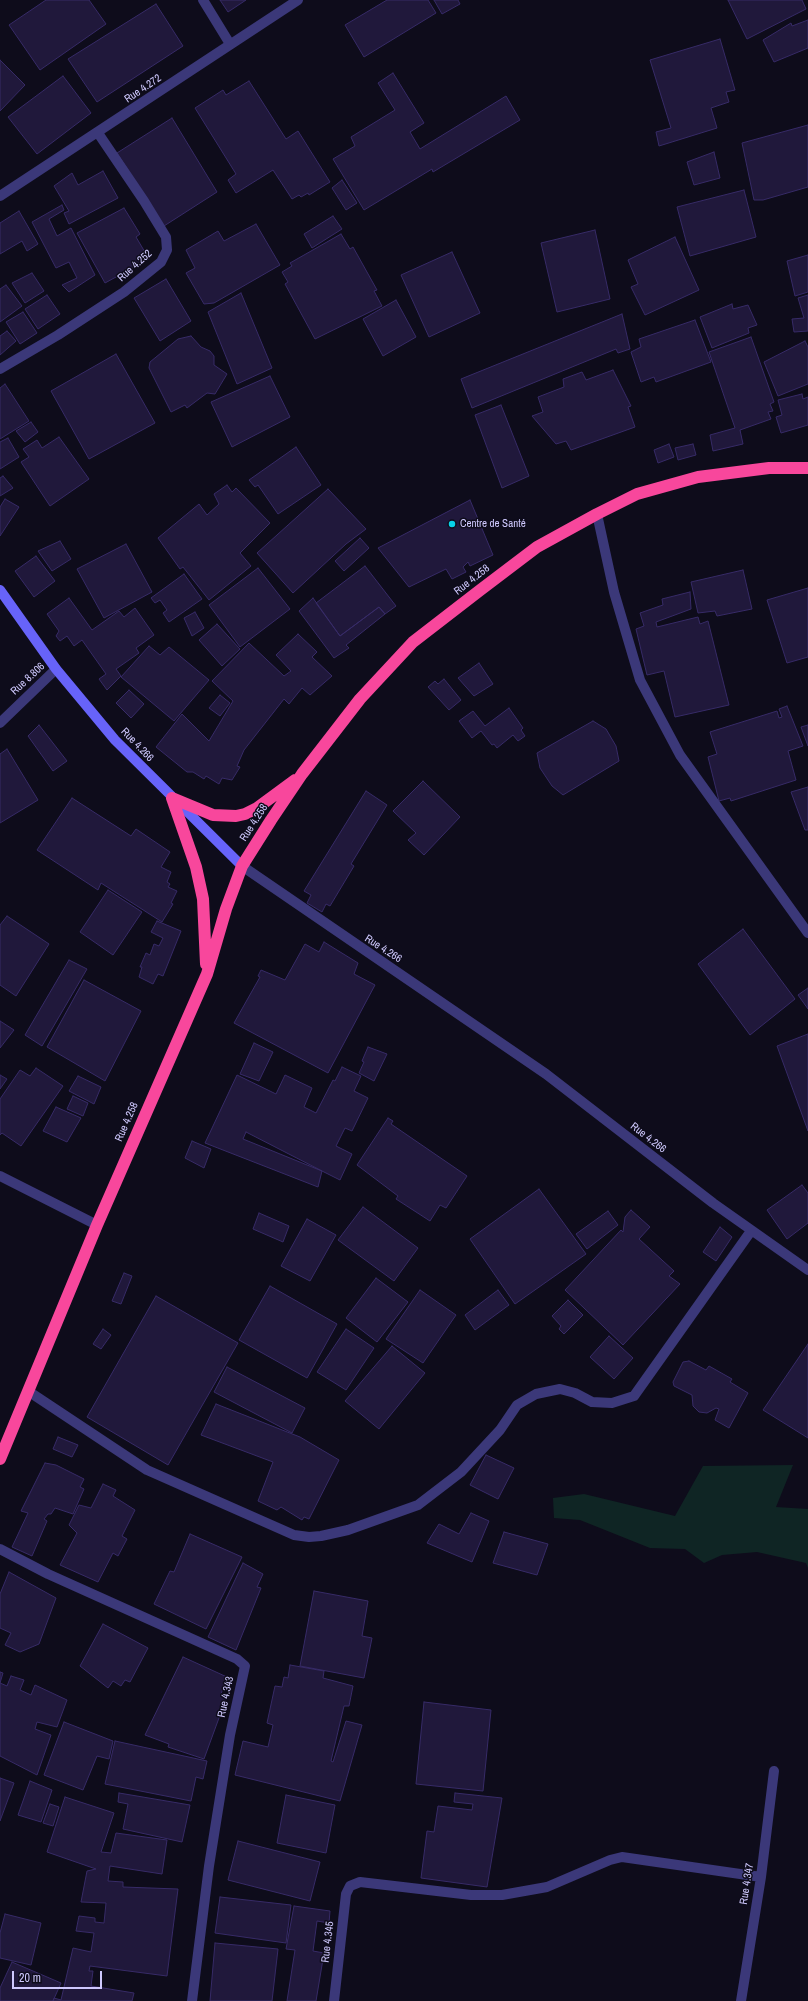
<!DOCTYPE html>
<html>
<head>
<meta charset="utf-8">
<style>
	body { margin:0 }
	#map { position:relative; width:808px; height:2001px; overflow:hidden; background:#0e0c1b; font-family:"Archivo Narrow",sans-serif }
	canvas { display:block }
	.scale { position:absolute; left:12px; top:1971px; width:90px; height:18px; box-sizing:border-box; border:2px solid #cec8fd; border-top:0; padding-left:5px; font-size:12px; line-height:14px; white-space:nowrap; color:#cec8fd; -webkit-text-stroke:3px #0e0c1b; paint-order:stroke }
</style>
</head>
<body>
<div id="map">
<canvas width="808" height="2001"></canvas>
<div class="scale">20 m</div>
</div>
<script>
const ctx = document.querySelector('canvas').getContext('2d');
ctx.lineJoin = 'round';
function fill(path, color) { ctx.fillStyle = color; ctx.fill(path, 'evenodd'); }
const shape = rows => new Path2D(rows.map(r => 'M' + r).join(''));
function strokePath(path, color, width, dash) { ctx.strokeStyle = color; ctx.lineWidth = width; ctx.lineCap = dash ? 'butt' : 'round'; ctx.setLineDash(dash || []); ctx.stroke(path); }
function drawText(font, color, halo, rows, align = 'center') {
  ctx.font = font + ' "Archivo Narrow",sans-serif'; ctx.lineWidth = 3; ctx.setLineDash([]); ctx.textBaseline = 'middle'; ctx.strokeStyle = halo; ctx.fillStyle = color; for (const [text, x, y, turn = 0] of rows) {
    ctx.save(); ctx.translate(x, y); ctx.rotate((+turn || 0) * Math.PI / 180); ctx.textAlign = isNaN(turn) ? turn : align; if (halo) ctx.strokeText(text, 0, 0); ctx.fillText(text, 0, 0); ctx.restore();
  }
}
fill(shape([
	[793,1465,776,1507,808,1509,808,1568,806,1563,757,1552,722,1555,704,1563,685,1549,650,1548,580,1520,554,1518,553,1498,584,1494,675,1516,703,1466]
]), '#0f2524');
const building = shape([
	[46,0,89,0,106,24,40,70,9,25,46,0],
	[220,0,246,0,228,12,220,0],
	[387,0,428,0,436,13,364,57,345,25,387,0],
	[434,0,458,0,460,4,442,14,434,0],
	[728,0,802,0,806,9,747,39,728,0],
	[156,4,183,46,97,102,68,59,156,4],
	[808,20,808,48,774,62,763,40,791,23,792,26,808,20],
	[720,39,735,90,726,92,729,102,711,108,717,128,659,146,656,132,671,128,650,60,720,39],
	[0,60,25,85,0,111,0,60],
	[393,73,424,123,410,132,420,149,506,96,520,120,433,172,432,169,364,210,333,159,355,146,351,137,395,110,378,83,393,73],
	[63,76,91,113,37,154,8,117,63,76],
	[249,81,286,139,298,131,330,182,309,195,308,193,301,197,299,195,292,199,273,170,236,193,228,180,236,174,195,108,223,90,226,95,249,81],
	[172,118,217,192,164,226,117,153,172,118],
	[808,125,808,187,763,200,754,200,742,143,808,125],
	[714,152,720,178,694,185,687,162,714,152],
	[103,171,118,198,69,224,64,213,69,211,54,186,72,173,78,185,103,171],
	[342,180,357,203,346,210,332,188,342,180],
	[744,190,756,237,690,256,677,207,744,190],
	[62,205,64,210,49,219,57,236,71,228,95,275,69,292,62,285,77,278,69,262,56,268,32,222,62,205],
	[124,208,140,234,136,237,149,259,105,283,77,233,124,208],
	[19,211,38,244,27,251,22,241,0,254,0,223,19,211],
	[333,216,342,229,312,248,304,234,333,216],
	[256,224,280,265,214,303,204,304,186,273,195,268,186,250,218,231,224,241,256,224],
	[595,230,610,299,557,312,541,243,595,230],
	[341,234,350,249,353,247,377,290,374,291,382,306,315,339,285,284,288,282,282,272,292,266,290,263,341,234],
	[675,237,699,290,645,315,631,287,638,284,628,260,675,237],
	[452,252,480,313,429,337,401,275,452,252],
	[808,255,808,292,795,296,787,261,808,255],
	[32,273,44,291,25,303,12,283,32,273],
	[166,279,191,321,160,341,134,298,166,279],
	[6,285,22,306,0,322,0,289,6,285],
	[241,293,272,368,237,384,208,312,241,293],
	[47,295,60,314,38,329,25,309,47,295],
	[808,295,808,331,794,332,792,319,804,318,798,298,808,295],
	[396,300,416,337,383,356,363,319,396,300],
	[732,304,733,309,748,305,757,325,748,328,749,333,712,348,700,317,732,304],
	[23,312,37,333,20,344,6,322,23,312],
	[622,314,630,349,618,353,616,349,472,408,461,379,622,314],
	[695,320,711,362,656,382,654,377,641,382,631,352,641,347,639,339,695,320],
	[7,331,16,341,0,355,0,336,7,331],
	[191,336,201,347,210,351,214,356,214,365,227,374,215,394,207,393,187,408,185,405,171,412,149,368,150,362,178,339,191,336],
	[751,337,774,402,770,404,773,411,768,412,771,419,740,430,743,444,713,451,710,435,735,428,709,352,751,337],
	[805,341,808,347,808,384,778,396,764,362,805,341],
	[116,354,155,423,89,459,51,391,116,354],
	[613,370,631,406,628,407,635,427,571,450,566,441,556,444,532,416,543,412,538,397,564,387,563,379,582,372,586,380,613,370],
	[270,376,290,417,232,447,211,402,270,376],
	[5,384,29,421,0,439,0,388,5,384],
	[802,394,803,399,808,397,808,425,781,433,776,417,782,415,778,400,802,394],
	[501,405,529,476,502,488,475,415,501,405],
	[31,422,38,432,25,442,16,431,31,422],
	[59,437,89,479,50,506,21,462,29,457,23,449,37,440,42,448,59,437],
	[8,438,19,457,0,469,0,442,8,438],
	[669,444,674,457,658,463,654,450,669,444],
	[693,444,696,455,678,460,675,448,693,444],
	[296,447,321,485,278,514,258,485,255,487,249,480,296,447],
	[3,476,13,488,0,496,0,478,3,476],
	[227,485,232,492,236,488,270,523,240,553,251,566,209,600,183,567,180,569,158,538,199,504,207,515,219,504,214,494,227,485],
	[328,489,366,529,346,544,293,593,257,553,328,489],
	[5,499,19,507,0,536,0,507,5,499],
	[470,500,493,555,470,566,468,562,463,567,466,572,452,579,446,569,409,587,378,548,470,500],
	[360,538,369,548,344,571,335,561,360,538],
	[60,541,71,559,52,571,38,551,60,541],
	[126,544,152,592,104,618,77,569,126,544],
	[36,556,55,581,34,597,15,571,36,556],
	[365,566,396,606,385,614,379,607,340,636,316,603,365,566],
	[258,568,290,609,240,647,209,605,258,568],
	[743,570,752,609,717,616,715,611,698,613,691,582,743,570],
	[184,574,202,599,169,622,163,613,167,610,160,600,155,603,151,598,184,574],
	[808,588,808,657,787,663,767,600,808,588],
	[690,592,691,609,656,622,657,627,698,617,700,624,708,621,729,705,675,717,664,671,647,675,636,629,644,626,640,613,663,605,662,599,690,592],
	[69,598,92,630,119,611,124,617,135,608,154,635,136,648,139,653,116,669,121,676,107,690,99,679,106,674,82,640,74,646,67,636,60,641,56,636,59,631,47,614,69,598],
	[313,598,340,636,379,607,385,614,346,645,349,648,334,658,299,611,313,598],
	[195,612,204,628,192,636,184,618,195,612],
	[217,624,240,649,222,666,199,640,217,624],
	[298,634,317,652,312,657,332,676,310,695,302,688,289,704,284,699,244,750,237,766,240,767,232,780,222,778,219,784,206,776,204,779,193,772,187,772,156,747,182,714,209,741,233,701,212,681,249,643,284,676,291,671,276,655,298,634],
	[149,646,160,655,169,647,209,680,174,721,121,677,149,646],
	[479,663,493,684,474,696,458,678,479,663],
	[444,679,461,700,449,710,428,687,435,681,438,684,444,679],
	[129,690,144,704,131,718,116,703,129,690],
	[220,695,230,703,220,716,209,708,220,695],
	[787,706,803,746,788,751,796,780,731,801,730,798,719,801,708,757,717,754,710,732,777,711,779,718,782,717,779,709,787,706],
	[509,708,523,728,521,730,525,736,518,741,513,735,497,748,494,744,492,745,481,731,472,738,459,721,473,711,485,726,509,708],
	[593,721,606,729,616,746,619,761,563,795,552,786,540,768,537,753,593,721],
	[39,725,67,761,53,771,28,736,39,725],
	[808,725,808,746,801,727,808,725],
	[7,749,38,800,0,823,0,754,7,749],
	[423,781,460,817,424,855,408,840,416,833,393,811,423,781],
	[808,787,808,830,805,830,791,792,808,787],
	[366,791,387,805,351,864,354,866,330,906,326,904,322,912,307,903,311,895,304,891,366,791],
	[72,798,131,836,136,829,170,852,161,867,171,872,167,882,170,884,168,887,177,891,171,903,173,904,162,922,101,883,98,890,37,850,72,798],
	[108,890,142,912,113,955,80,932,108,890],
	[7,916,49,944,16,996,0,985,0,925,7,916],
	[157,921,181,931,163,976,158,974,153,984,139,977,142,967,140,967,146,953,150,955,154,944,159,946,163,938,151,932,157,921],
	[743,929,795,999,750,1035,698,964,743,929],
	[324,942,358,963,354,974,375,985,328,1073,234,1023,260,977,258,976,261,970,285,980,305,944,319,952,324,942],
	[69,960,87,969,42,1046,25,1035,69,960],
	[84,980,141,1011,105,1081,47,1047,84,980],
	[808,988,808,1009,798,995,808,988],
	[0,1021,14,1030,0,1048,0,1021],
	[808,1034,808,1131,777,1046,808,1034],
	[254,1043,273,1052,259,1081,240,1074,254,1043],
	[368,1047,387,1054,374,1081,359,1073,364,1062,362,1061,368,1047],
	[342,1067,361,1076,354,1091,368,1098,352,1131,345,1128,336,1146,352,1154,340,1180,322,1171,318,1187,205,1143,237,1075,276,1094,285,1075,312,1088,304,1107,316,1113,333,1080,335,1081,342,1067],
	[246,1132,322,1171,243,1139,246,1132],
	[36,1068,63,1086,21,1146,2,1133,0,1135,0,1099,20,1070,30,1076,36,1068],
	[0,1075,7,1079,0,1089,0,1075],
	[78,1076,101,1087,94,1104,69,1091,78,1076],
	[73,1096,88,1103,83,1116,67,1109,73,1096],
	[56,1107,81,1118,67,1142,43,1131,56,1107],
	[388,1118,393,1121,391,1124,467,1176,446,1208,440,1205,430,1221,396,1199,398,1196,357,1165,388,1118],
	[192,1141,211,1149,204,1168,185,1158,192,1141],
	[802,1185,808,1193,808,1223,787,1239,767,1210,802,1185],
	[539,1189,586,1254,515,1304,470,1239,539,1189],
	[363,1207,418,1248,394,1281,338,1240,363,1207],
	[631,1210,650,1227,639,1239,674,1271,669,1276,680,1284,623,1345,565,1290,621,1230,623,1232,625,1217,631,1210],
	[608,1211,618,1225,587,1249,576,1234,608,1211],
	[259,1213,289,1226,283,1242,253,1229,259,1213],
	[307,1219,336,1235,310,1281,281,1266,307,1219],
	[720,1227,732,1237,716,1261,703,1252,720,1227],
	[124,1273,132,1276,121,1304,112,1301,124,1273],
	[376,1278,408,1302,377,1342,346,1318,376,1278],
	[270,1286,337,1324,307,1378,239,1340,270,1286],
	[420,1290,456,1315,423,1363,386,1339,420,1290],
	[498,1290,509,1305,475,1330,465,1315,498,1290],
	[156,1296,238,1343,168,1465,87,1417,156,1296],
	[568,1300,583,1315,564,1334,559,1329,561,1326,552,1316,568,1300],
	[103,1329,111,1335,101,1349,93,1344,103,1329],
	[346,1329,374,1348,346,1390,317,1372,346,1329],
	[609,1336,633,1358,614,1379,590,1357,609,1336],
	[808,1344,808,1438,763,1410,808,1344],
	[392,1346,425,1373,379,1429,345,1401,392,1346],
	[689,1361,706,1370,709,1366,732,1379,730,1382,748,1393,729,1428,715,1420,719,1409,716,1408,707,1413,699,1412,693,1406,692,1395,674,1386,673,1382,683,1362,689,1361],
	[227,1367,305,1408,292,1433,214,1392,227,1367],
	[216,1404,300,1437,339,1460,309,1519,304,1517,302,1520,281,1507,277,1510,258,1501,273,1462,201,1435,216,1404],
	[58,1437,78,1445,72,1457,53,1449,58,1437],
	[486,1455,514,1468,498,1499,470,1485,486,1455],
	[45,1463,56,1465,84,1479,80,1487,84,1489,73,1514,55,1508,51,1514,48,1514,44,1519,47,1521,32,1556,12,1547,28,1513,21,1511,45,1463],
	[103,1484,116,1490,113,1496,135,1510,122,1536,127,1539,118,1556,113,1553,98,1582,60,1565,77,1533,69,1525,79,1505,91,1508,103,1484],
	[471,1513,489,1521,472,1562,427,1543,439,1524,459,1534,471,1513],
	[504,1532,548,1544,537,1575,493,1563,504,1532],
	[190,1534,242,1557,206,1629,154,1604,170,1571,174,1572,190,1534],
	[243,1563,263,1574,257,1587,261,1588,236,1650,208,1637,243,1563],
	[9,1572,56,1598,39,1644,20,1652,5,1645,11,1633,0,1628,0,1594,9,1572],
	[314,1591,368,1601,362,1636,372,1638,364,1678,300,1666,314,1591],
	[103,1624,148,1648,130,1682,125,1680,121,1686,113,1681,108,1688,80,1666,103,1624],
	[183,1657,227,1677,221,1694,227,1696,204,1759,168,1747,169,1744,145,1735,183,1657],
	[290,1665,324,1671,323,1678,353,1686,349,1706,344,1706,331,1761,333,1762,346,1721,362,1725,340,1801,235,1775,243,1741,268,1747,273,1725,267,1723,275,1686,282,1687,284,1677,288,1678,290,1665],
	[0,1672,3,1673,0,1683,0,1672],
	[11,1676,24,1680,20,1690,31,1695,35,1685,67,1700,57,1727,37,1722,35,1729,51,1735,37,1775,0,1756,0,1683,7,1686,11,1676],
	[424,1702,491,1710,483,1791,416,1784,424,1702],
	[64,1722,113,1741,109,1759,97,1756,83,1790,44,1775,64,1722],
	[115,1741,207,1761,203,1779,196,1777,191,1801,105,1784,115,1741],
	[0,1778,14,1783,0,1821,0,1778],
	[30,1781,52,1790,41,1822,18,1815,30,1781],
	[119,1793,190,1805,182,1842,123,1829,128,1804,118,1802,119,1793],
	[455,1793,502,1798,487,1887,421,1878,427,1831,434,1832,438,1806,472,1810,473,1804,454,1802,455,1793],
	[286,1795,335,1805,326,1853,277,1843,286,1795],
	[65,1797,114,1813,101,1852,111,1853,116,1833,167,1840,162,1874,110,1866,108,1881,123,1882,123,1887,178,1889,167,1976,90,1966,89,1971,93,1971,91,1986,134,1993,132,2001,53,2001,54,1998,61,2000,73,1948,91,1952,94,1933,76,1931,79,1916,95,1918,95,1922,104,1923,106,1903,81,1902,87,1871,96,1869,47,1852,65,1797],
	[50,1804,59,1807,53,1826,43,1823,50,1804],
	[238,1841,320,1862,310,1901,228,1880,238,1841],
	[220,1897,291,1905,286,1943,215,1933,220,1897],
	[294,1906,330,1911,329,1923,317,1921,313,1951,324,1953,316,2001,287,2001,295,1950,286,1949,294,1906],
	[5,1914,41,1923,31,1965,0,1958,0,1933,5,1914],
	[215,1943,278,1949,272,2001,210,2001,215,1943],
	[12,1962,61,1983,53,2001,0,2001,0,1988,12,1962]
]);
fill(building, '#20183b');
strokePath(building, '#372b67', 1);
strokePath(shape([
	[203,0,230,44],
	[0,196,298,0],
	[0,369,58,335,124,292,161,262,167,250,166,237,144,201,98,133],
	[597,514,614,592,640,680,680,755,808,933],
	[0,723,56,669],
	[242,866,546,1074,713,1203,808,1270],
	[0,1176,97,1225],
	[28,1391,147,1470,294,1535,309,1537,321,1536,348,1530,418,1505,461,1472,500,1430,517,1405,536,1394,560,1389,575,1393,592,1402,612,1403,634,1396,751,1231],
	[0,1549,48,1574,237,1659,245,1666,230,1735,209,1866,192,2001],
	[334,2001,346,1894,350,1886,360,1882,471,1895,502,1895,547,1887,610,1860,622,1857,761,1877],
	[741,2001,761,1877,774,1771]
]), '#3b3879', 10);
strokePath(shape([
	[0,590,56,669,115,740,242,866]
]), '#6763f9', 10);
strokePath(shape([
	[172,798,196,867,203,899,206,964],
	[172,798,213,815,236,816,245,814,257,808,295,780],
	[0,1459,97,1225,207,974,226,909,242,866,271,820,302,774,360,699,413,642,479,591,537,547,597,514,637,494,698,477,769,468,808,468]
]), '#f8479c', 12);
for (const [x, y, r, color] of [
	[452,524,4,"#08d1e8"]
]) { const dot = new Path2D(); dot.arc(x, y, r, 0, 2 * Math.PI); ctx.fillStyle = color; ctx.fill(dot); strokePath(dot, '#0e0c1b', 1.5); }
drawText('11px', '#cec8fd', '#0e0c1b', [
	["Rue 4.272",143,89,-34],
	["Rue 4.252",135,266,-42],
	["Rue 4.258",472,580,-38],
	["Rue 8.806",28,679,-43],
	["Rue 4.266",137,745,46],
	["Rue 4.258",254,823,-57],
	["Rue 4.266",383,949,33],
	["Rue 4.258",127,1122,-66],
	["Rue 4.266",648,1138,38],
	["Rue 4.343",226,1697,-78],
	["Rue 4.347",747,1884,-81],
	["Rue 4.345",328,1942,-83]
]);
drawText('11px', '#cec8fd', '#0e0c1b', [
	["Centre de Santé",460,524]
], 'left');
</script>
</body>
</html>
